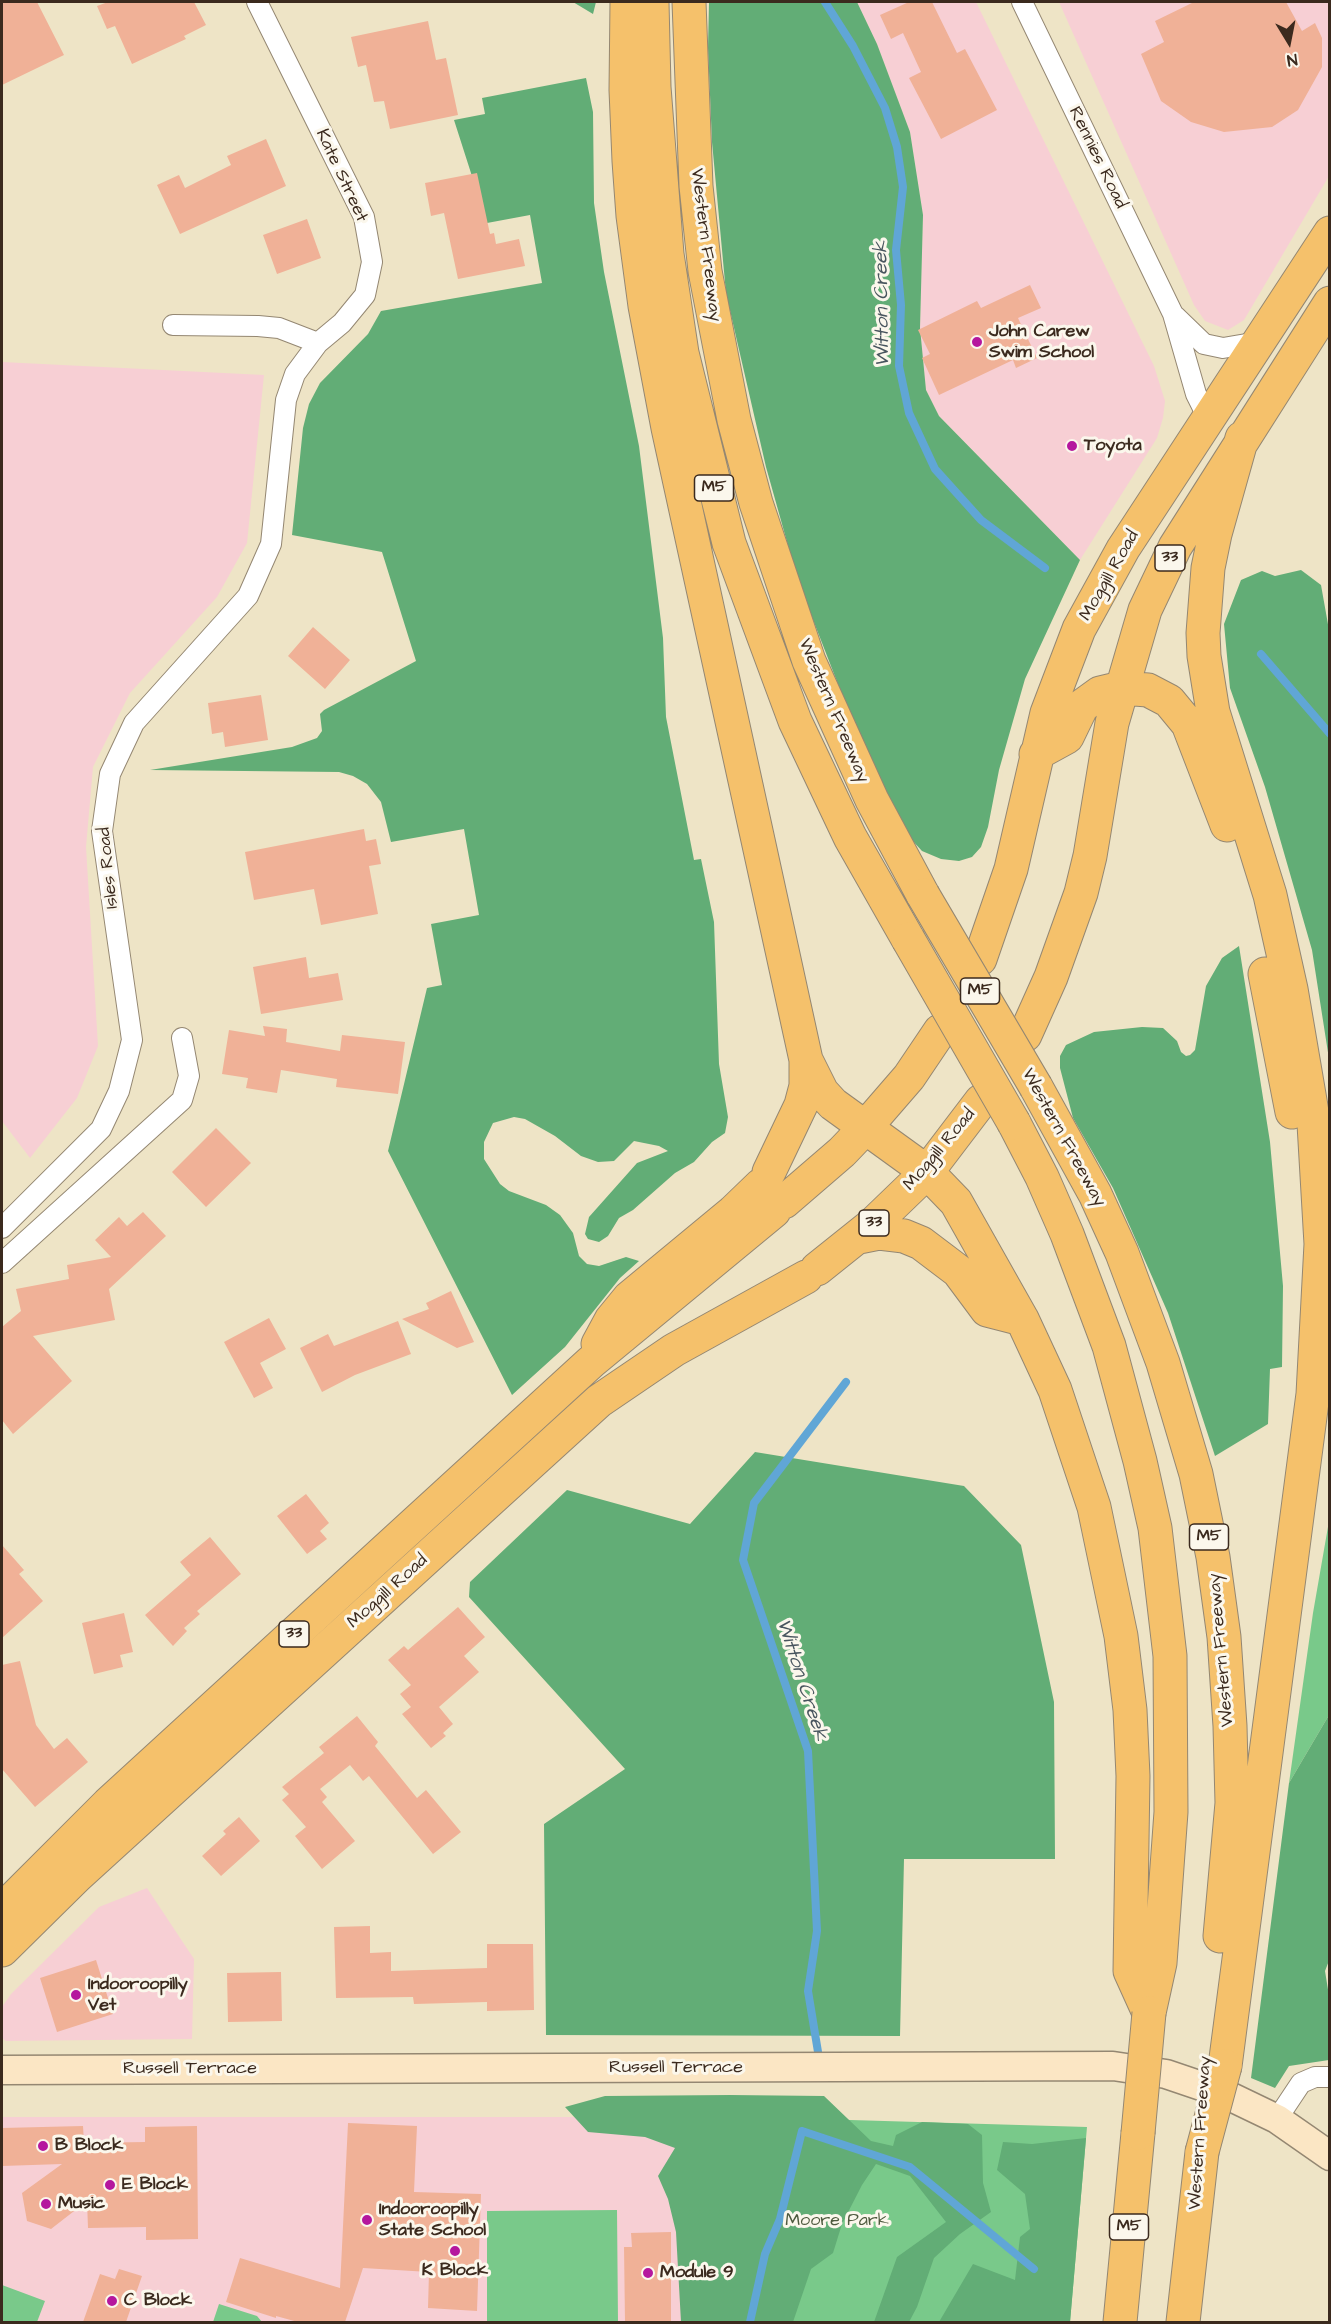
<!DOCTYPE html>
<html>
<head>
<meta charset="utf-8">
<style>
	body { margin:0 }
	#map { position:relative; width:1331px; height:2324px; overflow:hidden; background:#eee4c6; font-family:"Architects Daughter",sans-serif }
	canvas { display:block }
	.frame { position:absolute; inset:0; border:3px solid #3b2a1e; pointer-events:none }
	.north { position:absolute; left:1259px; top:12px; width:60px; height:60px; -webkit-text-stroke:4px #fbf7ec; paint-order:stroke; rotate:170deg; font-size:16px; font-weight:700; line-height:24px; text-align:center; color:#3b2a1e }
	.north::after { content:''; display:block; margin:auto; width:21px; height:27px; background:#3b2a1e; clip-path:polygon(50% 0,100% 100%,50% 72%,0 100%) }
</style>
</head>
<body>
<div id="map">
<canvas width="1331" height="2324"></canvas>
<div class="frame"></div>
<div class="north">N</div>
</div>
<script>
const ctx = document.querySelector('canvas').getContext('2d');
ctx.lineJoin = 'round';
function fill(path, color) { ctx.fillStyle = color; ctx.fill(path, 'evenodd'); }
const shape = rows => new Path2D(rows.map(r => 'M' + r).join(''));
function strokePath(path, color, width, dash) { ctx.strokeStyle = color; ctx.lineWidth = width; ctx.lineCap = dash ? 'butt' : 'round'; ctx.setLineDash(dash || []); ctx.stroke(path); }
function drawText(font, color, halo, rows, align = 'center') {
  ctx.font = font + ' "Architects Daughter",sans-serif'; ctx.lineWidth = 6; ctx.setLineDash([]); ctx.textBaseline = 'middle'; ctx.strokeStyle = halo; ctx.fillStyle = color; for (const [text, x, y, turn = 0] of rows) {
    ctx.save(); ctx.translate(x, y); ctx.rotate((+turn || 0) * Math.PI / 180); ctx.textAlign = isNaN(turn) ? turn : align; if (halo) ctx.strokeText(text, 0, 0); ctx.fillText(text, 0, 0); ctx.restore();
  }
}
fill(shape([
	[857,2,976,2,1154,366,1165,401,1163,418,1157,438,1080,560,939,416,926,390,920,328,923,215,910,132,877,44],
	[1059,2,1329,2,1329,176,1244,320,1228,330,1205,321,1194,305],
	[2,362,264,375,247,543,217,597,130,693,93,767,86,847,98,1046,77,1098,30,1158,2,1121],
	[147,1888,194,1959,192,2039,6,2041,2,2038,2,2007,11,1994,99,1907],
	[2,2117,749,2117,718,2322,2,2322]
]), '#f7cfd4');
fill(shape([
	[1329,1521,1329,1715,1289,1783,1313,1613],
	[749,2117,1087,2127,1070,2322,718,2322],
	[617,2210,618,2322,487,2322,487,2211],
	[2,2285,45,2301,37,2322,2,2322],
	[219,2304,257,2316,262,2322,213,2322]
]), '#79c98a');
fill(shape([
	[573,2,596,2,593,14],
	[709,2,857,2,877,44,910,132,923,215,920,328,926,390,939,416,1080,560,1025,679,999,770,988,827,981,847,972,857,959,861,941,859,922,851,910,838,857,733,810,612,789,549,766,467,726,293,712,142,708,48],
	[586,78,593,112,594,203,604,272,639,446,663,638,666,717,694,860,701,859,714,922,719,1064,728,1117,725,1133,712,1142,694,1162,675,1173,633,1210,619,1218,608,1236,599,1242,588,1239,585,1234,589,1217,637,1163,668,1151,659,1146,634,1141,614,1161,598,1162,581,1156,555,1136,525,1119,514,1117,493,1123,484,1142,484,1159,500,1184,509,1191,546,1205,560,1215,573,1233,579,1256,587,1264,599,1266,626,1257,639,1261,620,1278,565,1347,512,1395,388,1151,427,988,442,985,431,924,479,915,464,829,391,842,381,802,367,784,353,776,339,772,150,770,292,747,317,738,322,731,320,714,324,710,416,661,382,552,292,535,303,428,309,404,320,383,368,334,381,311,542,283,530,215,487,223,454,120,485,114,482,98],
	[1301,570,1321,585,1329,630,1329,1059,1312,950,1265,787,1230,688,1224,624,1241,580,1262,571,1275,576],
	[1239,946,1270,1142,1283,1286,1282,1367,1270,1369,1268,1424,1215,1456,1168,1313,1113,1188,1073,1118,1060,1068,1060,1056,1066,1045,1094,1032,1142,1027,1163,1028,1177,1041,1181,1052,1186,1056,1190,1055,1195,1050,1206,986,1222,958],
	[755,1452,964,1486,1021,1545,1054,1702,1055,1859,904,1859,900,2036,546,2035,544,1824,625,1769,469,1597,470,1582,567,1490,690,1524],
	[1329,1715,1330,1958,1325,1971,1330,2002,1329,2060,1289,2066,1275,2088,1251,2078,1289,1783],
	[730,2095,824,2096,871,2141,893,2146,896,2135,922,2122,968,2124,982,2135,983,2183,991,2212,960,2234,934,2258,917,2307,909,2322,874,2322,897,2257,946,2222,910,2176,876,2164,862,2185,842,2224,833,2253,811,2269,793,2322,681,2322,676,2232,668,2199,658,2176,675,2148,645,2137,588,2132,565,2107,605,2096],
	[1086,2138,1070,2322,939,2322,973,2264,1015,2280,1020,2237,1030,2229,1025,2194,997,2170,1003,2142,1032,2144]
]), '#62ad76');
strokePath(shape([
	[825,2,853,46,885,108,897,147,903,187,896,250,901,305,899,366,909,413,935,469,981,520,1045,568],
	[1261,654,1330,734],
	[819,2058,808,1991,817,1931,808,1751,743,1560,754,1503,846,1382],
	[750,2322,765,2254,780,2219,802,2131,910,2167,1034,2269]
]), '#60a6d6', 8);
fill(shape([
	[2,2,37,2,64,55,2,85],
	[108,2,194,2,206,25,184,36,186,39,132,64,115,26,107,29,97,6],
	[909,2,932,2,957,53,965,49,997,110,941,139,909,78,921,72,903,33,891,39,880,15],
	[1194,2,1286,2,1302,31,1315,23,1322,38,1322,67,1298,110,1272,127,1224,132,1191,122,1161,101,1141,54,1164,42,1155,21],
	[428,21,436,60,446,58,458,115,390,129,384,101,374,102,366,65,358,67,351,37],
	[266,139,286,186,180,234,157,185,179,175,185,188,231,165,227,156],
	[477,173,490,234,494,233,496,244,519,239,525,266,458,279,444,213,431,216,425,183],
	[307,219,321,258,277,274,263,235],
	[1030,285,1041,308,1018,318,1037,358,1016,368,1013,360,939,395,922,358,930,354,918,330,977,301,981,308],
	[313,627,350,660,325,689,288,656],
	[261,695,268,740,225,747,223,732,212,734,208,703],
	[364,829,366,841,376,839,381,864,369,866,378,914,321,925,314,889,254,900,245,852],
	[306,957,309,978,338,973,343,1000,261,1014,253,967],
	[263,1026,287,1029,286,1042,340,1051,342,1035,405,1042,398,1094,336,1087,337,1079,281,1070,277,1093,246,1088,248,1078,222,1074,229,1030,265,1036],
	[216,1128,251,1163,206,1207,172,1172],
	[143,1212,166,1236,109,1289,115,1320,33,1336,72,1381,13,1434,2,1420,2,1327,21,1311,16,1289,69,1279,67,1265,111,1257,95,1240,119,1217,127,1226],
	[451,1291,474,1342,457,1348,402,1319,429,1309,426,1303],
	[269,1318,286,1349,260,1363,273,1388,254,1398,224,1342],
	[398,1321,411,1354,355,1375,322,1392,300,1348,328,1334,334,1346],
	[306,1494,329,1523,320,1531,327,1539,307,1554,277,1516],
	[210,1537,241,1574,197,1611,200,1614,184,1628,187,1631,173,1646,145,1615,191,1575,180,1562],
	[2,1545,24,1570,19,1574,43,1601,2,1638],
	[458,1607,485,1637,464,1656,479,1672,439,1707,453,1724,443,1733,446,1736,431,1748,402,1714,411,1707,400,1694,411,1685,388,1660,404,1646,408,1650],
	[124,1613,133,1652,120,1655,123,1667,94,1674,82,1623],
	[20,1661,36,1725,54,1749,67,1738,88,1762,35,1807,2,1769,2,1665],
	[357,1716,378,1742,375,1746,417,1798,426,1790,461,1832,433,1854,369,1776,363,1781,350,1765,320,1789,327,1797,322,1802,355,1841,322,1869,295,1836,306,1827,282,1800,289,1794,282,1787,324,1753,319,1747],
	[239,1817,260,1841,221,1876,202,1856,226,1834,223,1831],
	[370,1926,370,1953,391,1952,391,1971,487,1968,487,1944,533,1944,534,2010,487,2011,487,2002,414,2004,413,1997,336,1998,334,1927],
	[96,1960,113,2014,57,2032,40,1978],
	[281,1972,282,2021,228,2022,227,1973],
	[348,2123,417,2126,414,2192,481,2194,477,2311,428,2308,429,2272,363,2268,345,2322,298,2322,276,2316,276,2318,226,2302,240,2258,340,2288],
	[83,2126,84,2143,145,2142,145,2127,197,2126,198,2239,146,2240,146,2227,88,2228,87,2201,51,2229,27,2221,22,2193,62,2164,2,2166,2,2128],
	[671,2232,671,2322,625,2322,624,2247,632,2247,631,2233],
	[119,2269,142,2276,126,2322,83,2322,100,2274,115,2279]
]), '#f0b197');
const street = shape([
	[1022,2,1173,314,1196,394,1209,420],
	[1175,316,1204,344,1223,348,1258,342],
	[173,325,258,326,279,328,318,343],
	[2,1228,101,1129,119,1091,132,1040,102,831,110,774,134,723,248,596,271,544,286,400,295,374,318,343,342,323,365,295,372,262,364,217,257,2],
	[2,1263,182,1100,189,1076,182,1038],
	[1277,2119,1301,2083,1315,2077,1330,2077]
]);
const secondary = shape([
	[2,2070,1113,2066,1166,2074,1225,2094,1277,2119,1330,2156]
]);
const highway = shape([
	[627,2,626,90,629,161,633,216,645,306,668,428,806,1060,822,1092,833,1104,927,1172,956,1202,1022,1319,1055,1390,1094,1507,1121,1636,1130,1710,1133,1776,1130,1971,1149,2013],
	[652,2,654,87,667,254,682,353,729,543,795,721,850,837,908,939],
	[689,2,696,186,705,271,734,420,756,503,809,661,872,800,923,895],
	[1036,754,1067,737,1082,706,1100,693,1121,688,1148,690,1169,701,1188,724,1227,825],
	[980,959,1011,869,1047,713,1079,629,1123,549,1330,233],
	[1265,974,1292,1112],
	[1025,1035,1051,977,1081,893,1090,856,1112,723,1145,610,1175,547,1330,303],
	[1036,1087,1095,1194,1122,1253,1163,1363,1196,1474,1213,1557,1224,1637,1230,1726,1232,1803,1220,1936],
	[1014,1123,1042,1177,1067,1234,1109,1346,1140,1461,1155,1528,1170,1656,1171,1812,1160,1963,1149,2013],
	[769,1172,801,1105,806,1086,806,1060],
	[784,1202,842,1152,864,1129,909,1077,940,1031],
	[859,1237,879,1233,904,1236,921,1243,958,1271,987,1310,1022,1319],
	[817,1269,872,1225,927,1172,981,1101],
	[598,1344,611,1320,629,1298,733,1212,761,1185],
	[2,1910,108,1804,591,1362,774,1211],
	[2,1950,77,1876,599,1401,674,1350,806,1277],
	[1225,2066,1305,1455,1313,1394,1321,1244,1314,1124,1291,989,1270,895,1213,712,1204,656,1203,633,1208,568,1215,534,1242,438],
	[1120,2322,1138,2133],
	[1183,2322,1202,2152]
]);
strokePath(street, '#948772', 22);
strokePath(secondary, '#948772', 31);
strokePath(highway, '#948772', 35);
strokePath(street, '#fff', 20);
strokePath(secondary, '#fbe6c4', 28);
strokePath(highway, '#f5c16b', 33);
const highwayBridge = shape([
	[923,895,1036,1087],
	[908,939,1014,1123],
	[1138,2133,1149,2013],
	[1202,2152,1225,2066]
]);
strokePath(highwayBridge, '#948772', 35, []);
strokePath(highwayBridge, '#f5c16b', 33);
for (const [x, y, r, color] of [
	[977,342,6,"#b5179e"],
	[1072,446,6,"#b5179e"],
	[76,1995,6,"#b5179e"],
	[43,2146,6,"#b5179e"],
	[110,2185,6,"#b5179e"],
	[46,2204,6,"#b5179e"],
	[367,2220,6,"#b5179e"],
	[455,2251,6,"#b5179e"],
	[648,2273,6,"#b5179e"],
	[112,2301,6,"#b5179e"]
]) { const dot = new Path2D(); dot.arc(x, y, r, 0, 2 * Math.PI); ctx.fillStyle = color; ctx.fill(dot); strokePath(dot, '#fbf7ec', 2); }
for (const [x, y, w] of [
	[714,488,39],
	[1170,558,30],
	[980,991,39],
	[874,1223,30],
	[1209,1537,39],
	[294,1634,30],
	[1129,2227,39]
]) { const box = new Path2D(); box.roundRect(x - w / 2, y - 13, w, 26, 4.5); ctx.fillStyle = '#fbf7ec'; ctx.fill(box); strokePath(box, '#3b2a1e', 1.5); }
drawText('bold 16px', '#3b2a1e', null, [
	["M5",714,488],
	["33",1170,558],
	["M5",980,991],
	["33",874,1223],
	["M5",1209,1537],
	["33",294,1634],
	["M5",1129,2227]
]);
drawText('18px', '#3b2a1e', '#fbf7ec', [
	["Rennies Road",1097,158,64],
	["Kate Street",341,176,65],
	["Western Freeway",705,245,83],
	["Moggill Road",1110,576,-60],
	["Western Freeway",833,711,67],
	["Isles Road",109,868,-96],
	["Western Freeway",1063,1138,61],
	["Moggill Road",940,1150,-50],
	["Moggill Road",388,1592,-42],
	["Western Freeway",1222,1650,-95],
	["Russell Terrace",676,2068],
	["Russell Terrace",190,2069],
	["Western Freeway",1201,2133,-86]
]);
drawText('bold 18px', '#3b2a1e', '#fbf7ec', [
	["John Carew",989,332],
	["Swim School",989,353],
	["Toyota",1084,446],
	["Indooroopilly",88,1985],
	["Vet",88,2006],
	["B Block",55,2146],
	["E Block",122,2185],
	["Music",58,2204],
	["Indooroopilly",379,2210],
	["State School",379,2231],
	["K Block",455,2271,"center"],
	["Module 9",660,2273],
	["C Block",124,2301]
], 'left');
drawText('18px', '#4e5a3e', '#fbf7ec', [
	["Moore Park",837,2221]
]);
drawText('italic 20px', '#48555e', '#fbf7ec', [
	["Witton Creek",883,304,-91],
	["Witton Creek",801,1680,72]
]);
</script>
</body>
</html>
